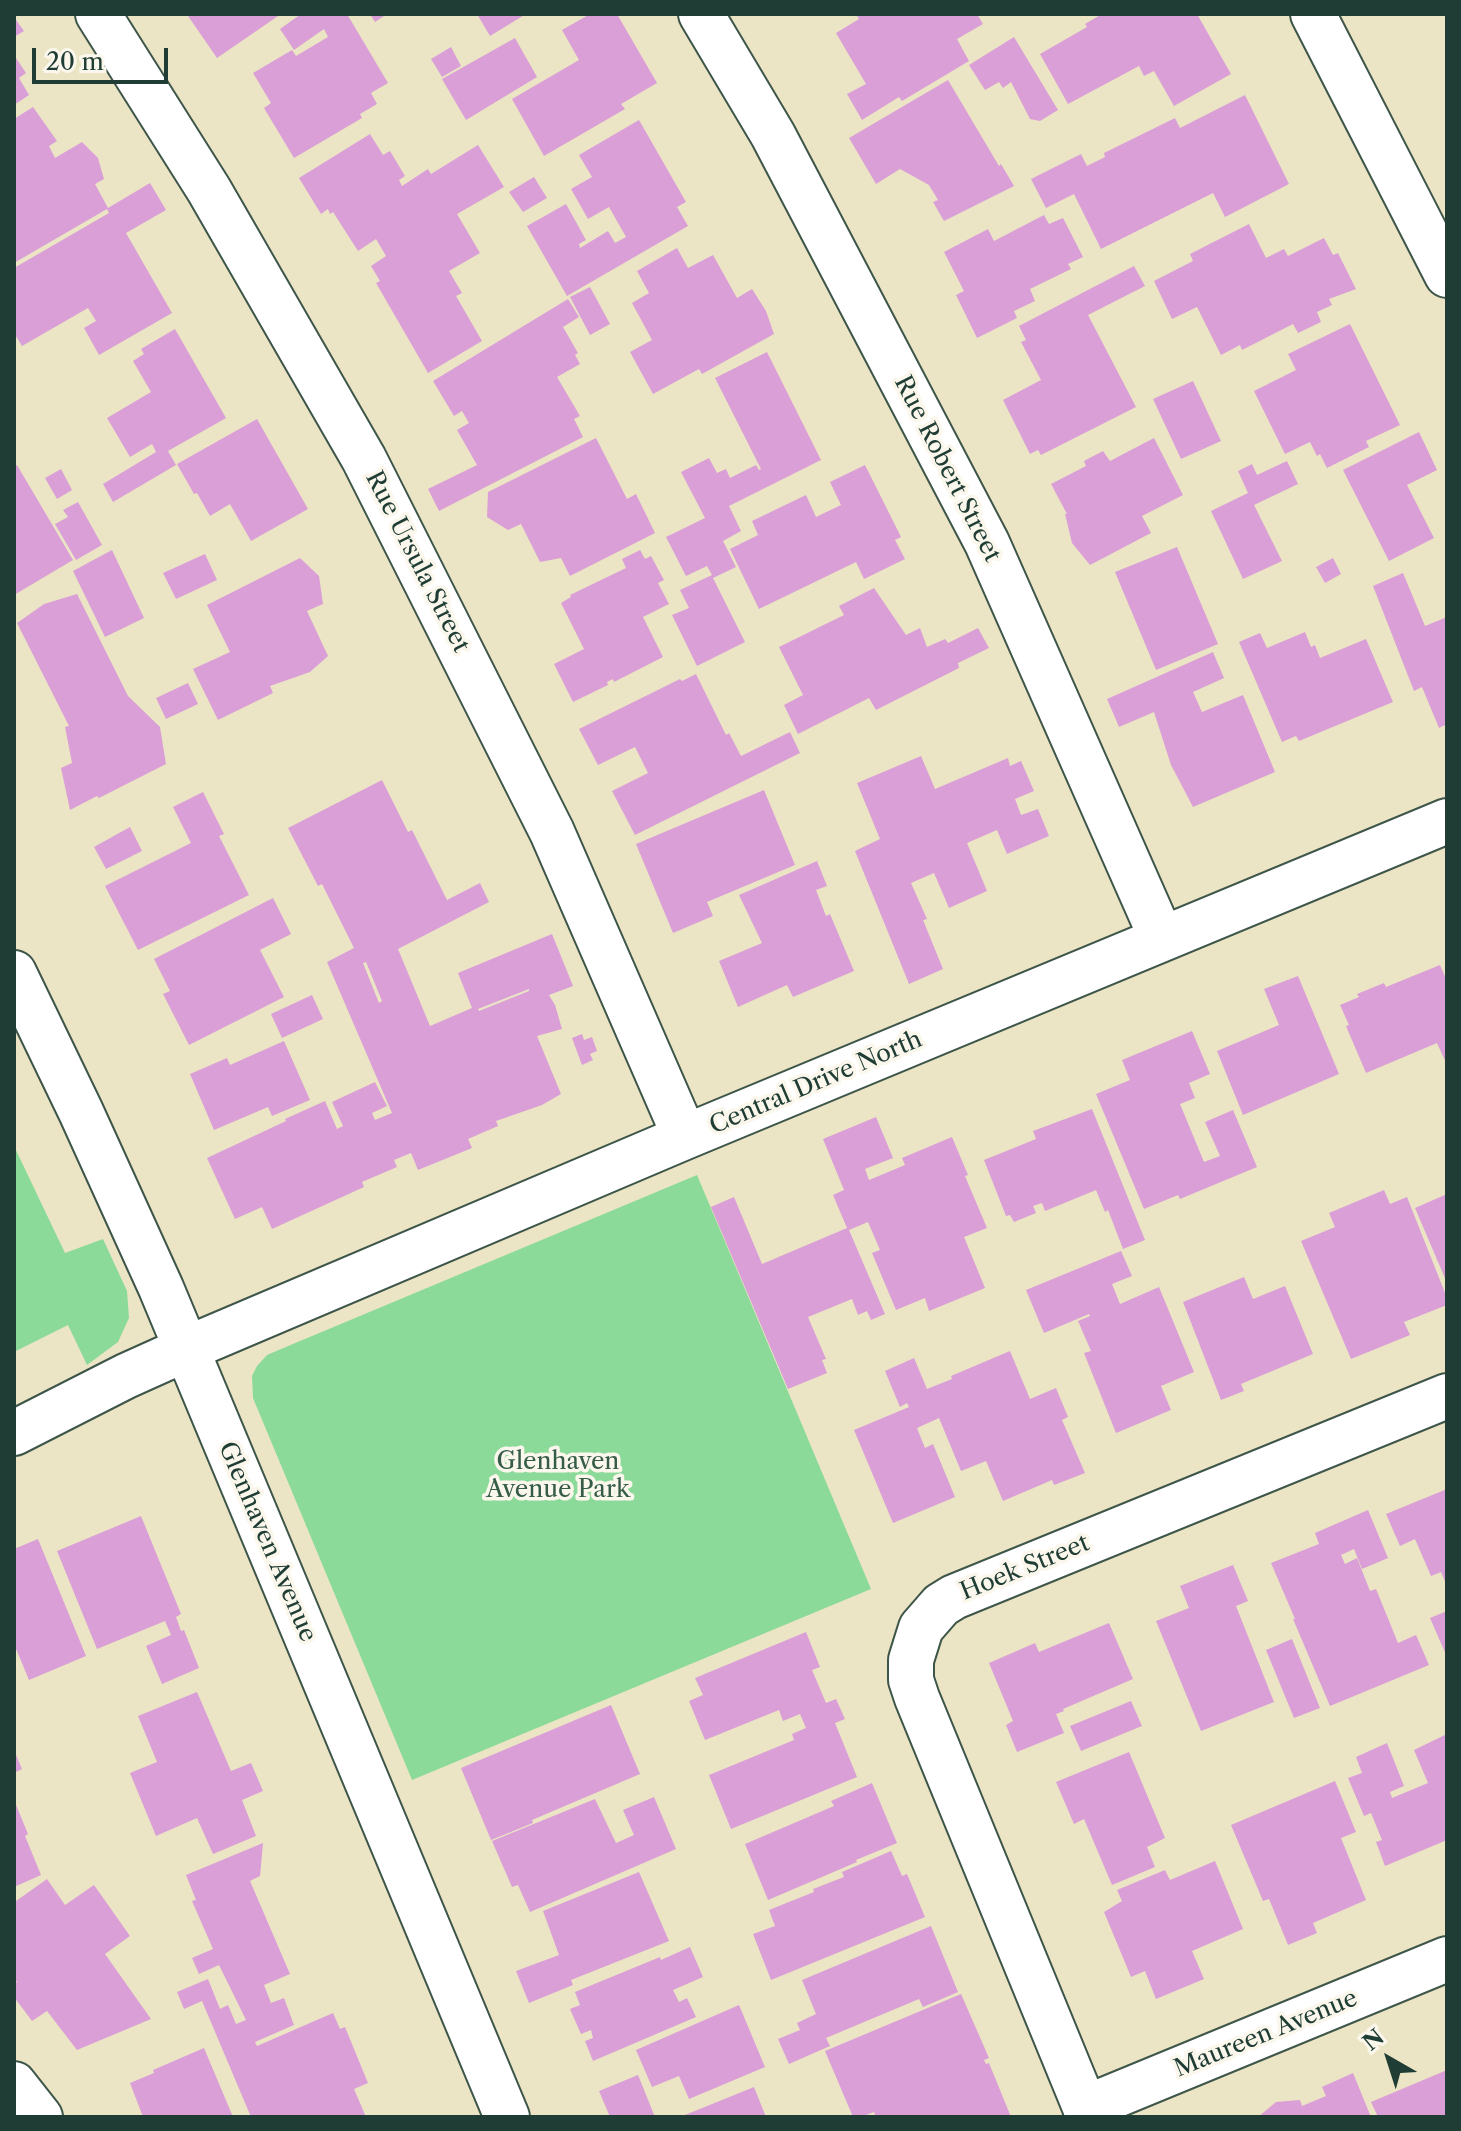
<!DOCTYPE html>
<html>
<head>
<meta charset="utf-8">
<style>
	body { margin:0 }
	#map { position:relative; width:1461px; height:2131px; overflow:hidden; background:#ece5c5; font-family:"Libre Caslon Text",serif }
	canvas { display:block }
	.frame { position:absolute; inset:0; border:16px solid #1f3d34; pointer-events:none }
	.north { position:absolute; left:1349px; top:2019px; width:80px; height:80px; -webkit-text-stroke:6px #fbf7ec; paint-order:stroke; rotate:321deg; font-size:22px; font-weight:700; line-height:32px; text-align:center; color:#1f3d34 }
	.north::after { content:''; display:block; margin:auto; width:28px; height:36px; background:#1f3d34; clip-path:polygon(50% 0,100% 100%,50% 72%,0 100%) }
	.scale { position:absolute; left:32px; top:48px; width:136px; height:36px; box-sizing:border-box; border:4px solid #1f3d34; border-top:0; padding-left:10px; font-size:24px; line-height:28px; white-space:nowrap; color:#1f3d34; -webkit-text-stroke:6px #fbf7ec; paint-order:stroke }
</style>
</head>
<body>
<div id="map">
<canvas width="1461" height="2131"></canvas>
<div class="frame"></div>
<div class="north">N</div>
<div class="scale">20 m</div>
</div>
<script>
const ctx = document.querySelector('canvas').getContext('2d');
ctx.lineJoin = 'round';
function fill(path, color) { ctx.fillStyle = color; ctx.fill(path, 'evenodd'); }
const shape = rows => new Path2D(rows.map(r => 'M' + r).join(''));
function strokePath(path, color, width, dash) { ctx.strokeStyle = color; ctx.lineWidth = width; ctx.lineCap = dash ? 'butt' : 'round'; ctx.setLineDash(dash || []); ctx.stroke(path); }
function drawText(font, color, halo, rows, align = 'center') {
  ctx.font = font + ' "Libre Caslon Text",serif'; ctx.lineWidth = 7; ctx.setLineDash([]); ctx.textBaseline = 'middle'; ctx.strokeStyle = halo; ctx.fillStyle = color; for (const [text, x, y, turn = 0] of rows) {
    ctx.save(); ctx.translate(x, y); ctx.rotate((+turn || 0) * Math.PI / 180); ctx.textAlign = isNaN(turn) ? turn : align; if (halo) ctx.strokeText(text, 0, 0); ctx.fillText(text, 0, 0); ctx.restore();
  }
}
fill(shape([
	[14,1146,65,1253,103,1239,127,1291,129,1318,118,1342,87,1365,68,1325,14,1352],
	[697,1175,871,1589,412,1780,253,1398,252,1376,257,1366,267,1355,281,1349]
]), '#8bda99');
fill(shape([
	[191,14,281,14,217,58,188,16],
	[301,14,347,14,388,83,371,93,377,104,360,114,362,118,294,158,264,108,271,103,253,73,292,50,296,56,328,37,324,29,294,50,280,29],
	[370,14,387,14,375,22],
	[477,14,526,14,490,36],
	[590,14,617,14,657,83,621,104,625,109,544,156,512,99,579,60,562,30],
	[856,14,977,14,983,24,957,39,969,61,902,101,899,97,862,120,847,94,866,84,836,33,859,19],
	[1102,14,1197,14,1231,74,1174,106,1154,71,1144,76,1139,66,1068,104,1040,54,1087,27,1085,24],
	[14,17,24,31,14,37],
	[1014,37,1058,110,1040,121,1030,119,1011,82,1003,88,999,82,985,90,969,65],
	[515,38,537,77,466,120,442,79],
	[451,47,461,66,442,77,431,59],
	[14,55,26,73,19,78,29,95,14,105],
	[948,80,999,166,1001,164,1014,186,944,221,933,202,938,200,929,185,900,169,876,184,849,138],
	[1245,95,1289,184,1225,217,1213,193,1101,249,1074,194,1046,208,1031,179,1081,154,1087,166,1105,157,1104,153,1175,118,1180,128],
	[33,107,57,141,49,146,55,158,82,142,98,158,104,179,95,184,108,208,150,183,166,210,126,233,172,313,99,355,84,328,96,321,88,308,22,346,14,333,14,268,109,213,107,209,14,263,14,119],
	[639,120,686,202,677,207,688,226,567,296,527,226,566,204,586,240,579,244,580,248,608,231,615,243,626,237,609,207,588,219,571,189,592,177,579,155],
	[370,134,383,155,390,151,405,176,399,180,402,186,428,169,431,174,478,145,504,187,457,214,480,253,449,271,462,293,456,296,482,341,428,373,376,283,380,281,371,266,386,256,376,239,358,251,333,212,330,214,328,209,321,214,299,178],
	[534,177,547,198,523,212,509,192],
	[1044,215,1049,224,1063,218,1083,257,1068,264,1071,269,1030,289,1035,301,1014,311,1017,318,977,338,956,295,964,291,944,252,988,229,994,241],
	[1249,224,1266,258,1284,249,1288,256,1324,238,1333,255,1338,253,1356,289,1329,299,1332,305,1317,312,1321,322,1298,333,1293,324,1242,350,1240,345,1221,355,1197,307,1172,319,1154,281,1193,261,1190,254],
	[677,248,688,268,713,255,737,298,752,289,766,311,774,334,702,374,699,369,653,394,630,352,652,340,632,303,649,293,637,271],
	[1134,266,1145,286,1088,315,1136,407,1041,455,1038,450,1030,454,1003,400,1041,380,1021,342,1026,340,1019,326],
	[590,287,610,324,590,335,570,297],
	[568,299,579,317,563,327,578,353,575,355,580,364,557,377,580,416,574,419,583,437,439,511,428,489,477,465,457,430,469,423,462,411,454,416,433,381],
	[1350,324,1400,425,1366,441,1369,447,1327,468,1320,454,1317,456,1310,442,1285,454,1254,391,1296,370,1288,354],
	[175,329,226,418,168,451,176,465,113,502,103,484,156,452,152,444,130,457,107,418,151,392,133,361,144,354,141,349],
	[767,352,821,460,729,506,741,531,723,541,736,567,713,578,745,642,697,666,672,615,689,608,680,590,712,575,707,566,686,576,666,537,705,518,681,472,709,458,717,473,726,469,730,478,756,465,759,470,761,469,715,378],
	[1193,381,1221,441,1181,459,1153,399],
	[257,419,308,509,251,541,230,504,210,516,197,493,194,494,177,464],
	[1419,432,1437,470,1407,485,1434,538,1389,561,1343,470],
	[596,438,627,499,636,494,655,533,570,576,561,558,540,562,521,524,508,530,487,517,488,492],
	[1154,438,1183,495,1142,516,1151,533,1090,565,1072,543,1065,514,1067,514,1051,484,1086,466,1084,461,1103,451,1110,461],
	[1287,461,1298,484,1254,505,1282,561,1243,579,1211,511,1248,493,1238,471,1252,464,1257,475],
	[17,465,73,560,14,595,14,467],
	[865,465,901,537,895,540,905,559,864,579,856,562,759,609,730,549,758,535,752,521,806,495,816,517,841,505,830,482],
	[61,469,72,490,57,499,45,478],
	[78,502,102,545,76,560,55,524,68,517,63,510],
	[1177,547,1218,644,1156,670,1115,572],
	[112,550,144,618,105,637,73,571],
	[640,550,645,559,651,556,664,580,658,583,669,604,643,617,663,657,614,682,613,679,607,682,608,685,573,702,554,664,584,649,561,603,571,597,570,595,626,568,622,559],
	[205,554,217,580,176,599,163,573],
	[300,558,319,576,323,604,307,611,328,656,310,672,270,686,273,693,218,720,193,669,230,652,207,605],
	[1333,558,1341,574,1325,583,1316,567],
	[1403,573,1425,626,1447,617,1447,724,1439,728,1422,687,1414,691,1373,586],
	[874,588,906,635,920,628,927,647,945,639,948,643,978,628,989,648,958,663,959,668,876,710,869,698,798,734,784,705,803,695,779,647,844,615,839,606],
	[77,594,128,696,160,727,166,764,99,798,97,796,70,810,61,768,72,763,65,727,69,726,17,623,44,604],
	[1305,632,1311,647,1315,645,1320,658,1366,639,1393,702,1299,741,1296,736,1282,742,1239,642,1260,633,1267,648],
	[1213,652,1224,678,1193,692,1202,712,1243,695,1275,772,1193,807,1171,765,1154,712,1119,727,1107,699],
	[696,674,726,735,729,733,741,756,790,732,800,753,635,835,612,791,648,773,635,747,598,765,579,729,680,679,682,681],
	[188,683,198,704,166,719,156,698],
	[921,756,935,789,1008,758,1010,766,1021,761,1034,791,1015,799,1021,815,1038,809,1049,836,1007,854,997,830,967,843,987,891,949,908,934,873,911,883,927,919,923,920,943,969,909,984,855,851,880,839,857,783],
	[382,780,408,832,412,830,447,900,480,883,489,902,398,949,430,1026,472,1008,458,973,552,934,573,986,549,995,555,1005,562,1029,537,1036,561,1094,542,1105,496,1121,498,1126,468,1139,472,1148,418,1170,411,1153,394,1160,397,1167,362,1182,364,1187,272,1229,262,1207,235,1219,207,1158,286,1121,285,1119,325,1101,337,1129,343,1126,332,1102,375,1082,387,1106,372,1113,375,1120,392,1113,327,962,354,948,322,884,318,886,288,828],
	[366,962,382,1001,379,1003,363,963],
	[529,989,529,991,479,1011,478,1009],
	[764,790,795,865,707,902,713,916,673,933,636,844],
	[203,792,224,834,219,836,249,895,138,950,105,886,191,843,173,807],
	[130,827,142,851,106,869,94,847],
	[817,861,827,886,816,890,826,916,830,914,854,971,793,997,787,985,738,1007,719,961,762,943,739,895],
	[273,898,291,934,260,950,284,997,189,1045,163,994,170,991,154,959],
	[1440,965,1447,981,1447,1065,1437,1043,1366,1073,1346,1026,1349,1025,1340,1005,1359,997,1357,994,1384,983,1386,987],
	[1298,976,1339,1074,1243,1115,1217,1051,1279,1025,1264,989],
	[312,995,323,1019,282,1038,271,1014],
	[1192,1031,1210,1074,1189,1083,1195,1098,1180,1104,1204,1162,1220,1156,1205,1122,1233,1110,1257,1167,1180,1199,1178,1195,1144,1209,1096,1094,1130,1080,1122,1060],
	[582,1034,584,1040,592,1037,597,1051,590,1054,593,1060,582,1065,572,1038],
	[284,1041,310,1100,272,1116,268,1107,214,1130,190,1074,227,1058,230,1065],
	[1092,1109,1145,1240,1123,1249,1108,1210,1105,1212,1096,1190,1045,1211,1042,1203,1033,1206,1036,1213,1014,1222,1010,1215,1006,1216,984,1160,1036,1139,1033,1131],
	[876,1117,893,1158,865,1169,869,1180,905,1165,902,1158,952,1137,968,1175,965,1176,987,1228,964,1237,985,1288,929,1311,925,1298,896,1310,872,1253,880,1250,868,1222,849,1230,885,1314,871,1320,867,1311,858,1315,852,1299,808,1317,826,1359,822,1360,827,1373,788,1389,711,1207,734,1197,762,1264,847,1228,833,1195,844,1190,823,1139],
	[1384,1190,1390,1204,1407,1197,1447,1298,1447,1305,1404,1322,1410,1335,1351,1359,1301,1241,1335,1227,1329,1213],
	[1447,1194,1447,1283,1415,1208],
	[1121,1251,1132,1276,1112,1284,1120,1304,1159,1287,1194,1372,1161,1386,1171,1410,1116,1433,1084,1353,1091,1351,1078,1321,1090,1316,1089,1314,1044,1333,1026,1290],
	[1244,1277,1253,1299,1285,1286,1313,1354,1241,1384,1244,1391,1221,1400,1183,1302],
	[1010,1351,1030,1399,1056,1388,1068,1417,1062,1420,1085,1473,1054,1485,1052,1480,1003,1501,986,1461,961,1471,939,1418,917,1428,925,1448,933,1444,955,1497,893,1523,854,1430,909,1407,907,1403,900,1407,885,1371,914,1358,927,1389,952,1379,951,1376],
	[1447,1489,1447,1586,1441,1572,1431,1576,1415,1539,1400,1546,1386,1514],
	[1368,1510,1388,1558,1362,1569,1354,1549,1341,1555,1345,1564,1357,1558,1370,1591,1376,1589,1398,1643,1416,1635,1429,1665,1330,1706,1293,1619,1295,1619,1271,1563,1319,1544,1315,1533],
	[141,1516,181,1614,176,1617,181,1631,184,1630,199,1668,162,1684,146,1646,171,1635,165,1621,97,1649,57,1551],
	[38,1539,86,1656,29,1680,14,1644,14,1549],
	[1233,1565,1248,1601,1236,1606,1274,1702,1201,1731,1156,1621,1189,1608,1180,1586],
	[1447,1611,1447,1657,1430,1618],
	[1109,1623,1133,1679,1063,1709,1064,1711,1056,1714,1064,1733,1017,1752,1006,1725,1013,1721,989,1663,1035,1643,1039,1652],
	[806,1632,820,1667,812,1670,826,1703,836,1699,845,1719,835,1723,857,1777,731,1829,709,1775,794,1740,792,1734,806,1728,800,1714,783,1721,779,1710,705,1740,689,1701,703,1695,695,1678],
	[1292,1639,1320,1708,1294,1718,1266,1650],
	[197,1692,231,1771,251,1763,263,1791,242,1800,256,1836,213,1854,197,1818,156,1836,130,1773,157,1762,138,1716],
	[1131,1701,1142,1726,1081,1751,1070,1726],
	[611,1705,640,1774,532,1820,533,1823,491,1840,461,1768],
	[1447,1734,1447,1840,1385,1866,1376,1842,1382,1840,1371,1813,1364,1816,1348,1778,1362,1773,1356,1757,1387,1743,1404,1786,1390,1792,1392,1798,1428,1783,1414,1750],
	[14,1750,22,1769,14,1773],
	[1129,1752,1165,1838,1147,1847,1155,1867,1112,1885,1084,1819,1074,1824,1056,1782],
	[1335,1781,1356,1832,1341,1838,1366,1900,1313,1923,1317,1933,1288,1945,1269,1899,1263,1901,1231,1825],
	[872,1783,897,1843,856,1860,857,1862,768,1900,745,1844,834,1806,831,1801],
	[654,1797,676,1849,530,1912,518,1885,512,1887,492,1841,595,1799,616,1843,634,1835,623,1810],
	[14,1800,28,1834,25,1836,41,1875,14,1887],
	[263,1843,260,1876,250,1881,290,1974,264,1985,271,2003,284,1998,294,2025,255,2042,257,2046,333,2013,340,2029,345,2027,368,2083,354,2089,366,2117,251,2117,202,2001,184,2009,177,1992,208,1979,220,2009,228,2005,236,2024,246,2020,219,1965,199,1974,192,1958,213,1949,192,1901,196,1900,186,1875],
	[891,1851,902,1876,907,1874,925,1917,771,1980,753,1934,775,1926,769,1910,814,1892,813,1889,844,1877,842,1872],
	[1215,1861,1243,1929,1192,1951,1204,1979,1156,1999,1145,1971,1131,1977,1104,1912,1122,1901,1117,1890,1165,1870,1170,1880],
	[639,1872,669,1941,571,1980,573,1985,529,2003,516,1971,559,1955,543,1911],
	[47,1879,65,1905,94,1885,130,1936,105,1954,151,2019,77,2050,47,2011,32,2021,14,1997,14,1984,17,1982,14,1978,14,1898,16,1901],
	[931,1926,958,1992,923,2007,919,1999,826,2038,830,2046,789,2064,778,2039,800,2030,797,2023,816,2014,802,1980],
	[690,1947,703,1977,673,1990,679,2002,687,1998,696,2017,593,2061,585,2041,593,2038,591,2030,581,2034,570,2009,580,2005,575,1992,660,1957,661,1960],
	[961,1994,989,2058,984,2060,986,2064,989,2063,1011,2117,876,2117,874,2112,861,2117,853,2117,825,2051],
	[739,2005,765,2067,689,2099,679,2076,652,2087,636,2050],
	[204,2048,233,2117,143,2117,130,2083,154,2073,153,2070],
	[1447,2070,1447,2117,1378,2117,1371,2102],
	[1353,2073,1371,2117,1258,2117,1276,2102,1300,2100,1302,2106,1326,2096,1322,2087],
	[638,2075,655,2117,610,2117,599,2091],
	[754,2087,766,2117,680,2117]
]), '#d99fd6');
const minor = shape([
	[98,14,209,190,364,459,552,832,685,1137],
	[701,14,773,135,987,543,1162,939],
	[1313,14,1447,275],
	[14,973,81,1112,161,1288,507,2117],
	[14,1433,126,1376,186,1349,685,1137,1447,821],
	[14,2084,40,2117],
	[1085,2108,1447,1959],
	[1089,2117,917,1698,911,1680,911,1660,921,1628,941,1605,954,1597,1447,1396]
]);
strokePath(minor, '#3e564a', 48);
strokePath(minor, '#fff', 44);
drawText('24px', '#1f3d34', '#fbf7ec', [
	["Rue Robert Street",947,469,63],
	["Rue Ursula Street",417,562,63],
	["Central Drive North",816,1083,-23],
	["Glenhaven Avenue",267,1542,67],
	["Hoek Street",1025,1568,-22],
	["Maureen Avenue",1266,2034,-22]
]);
drawText('24px', '#355c48', '#fbf7ec', [
	["Glenhaven",558,1462],
	["Avenue Park",558,1490]
]);
</script>
</body>
</html>
